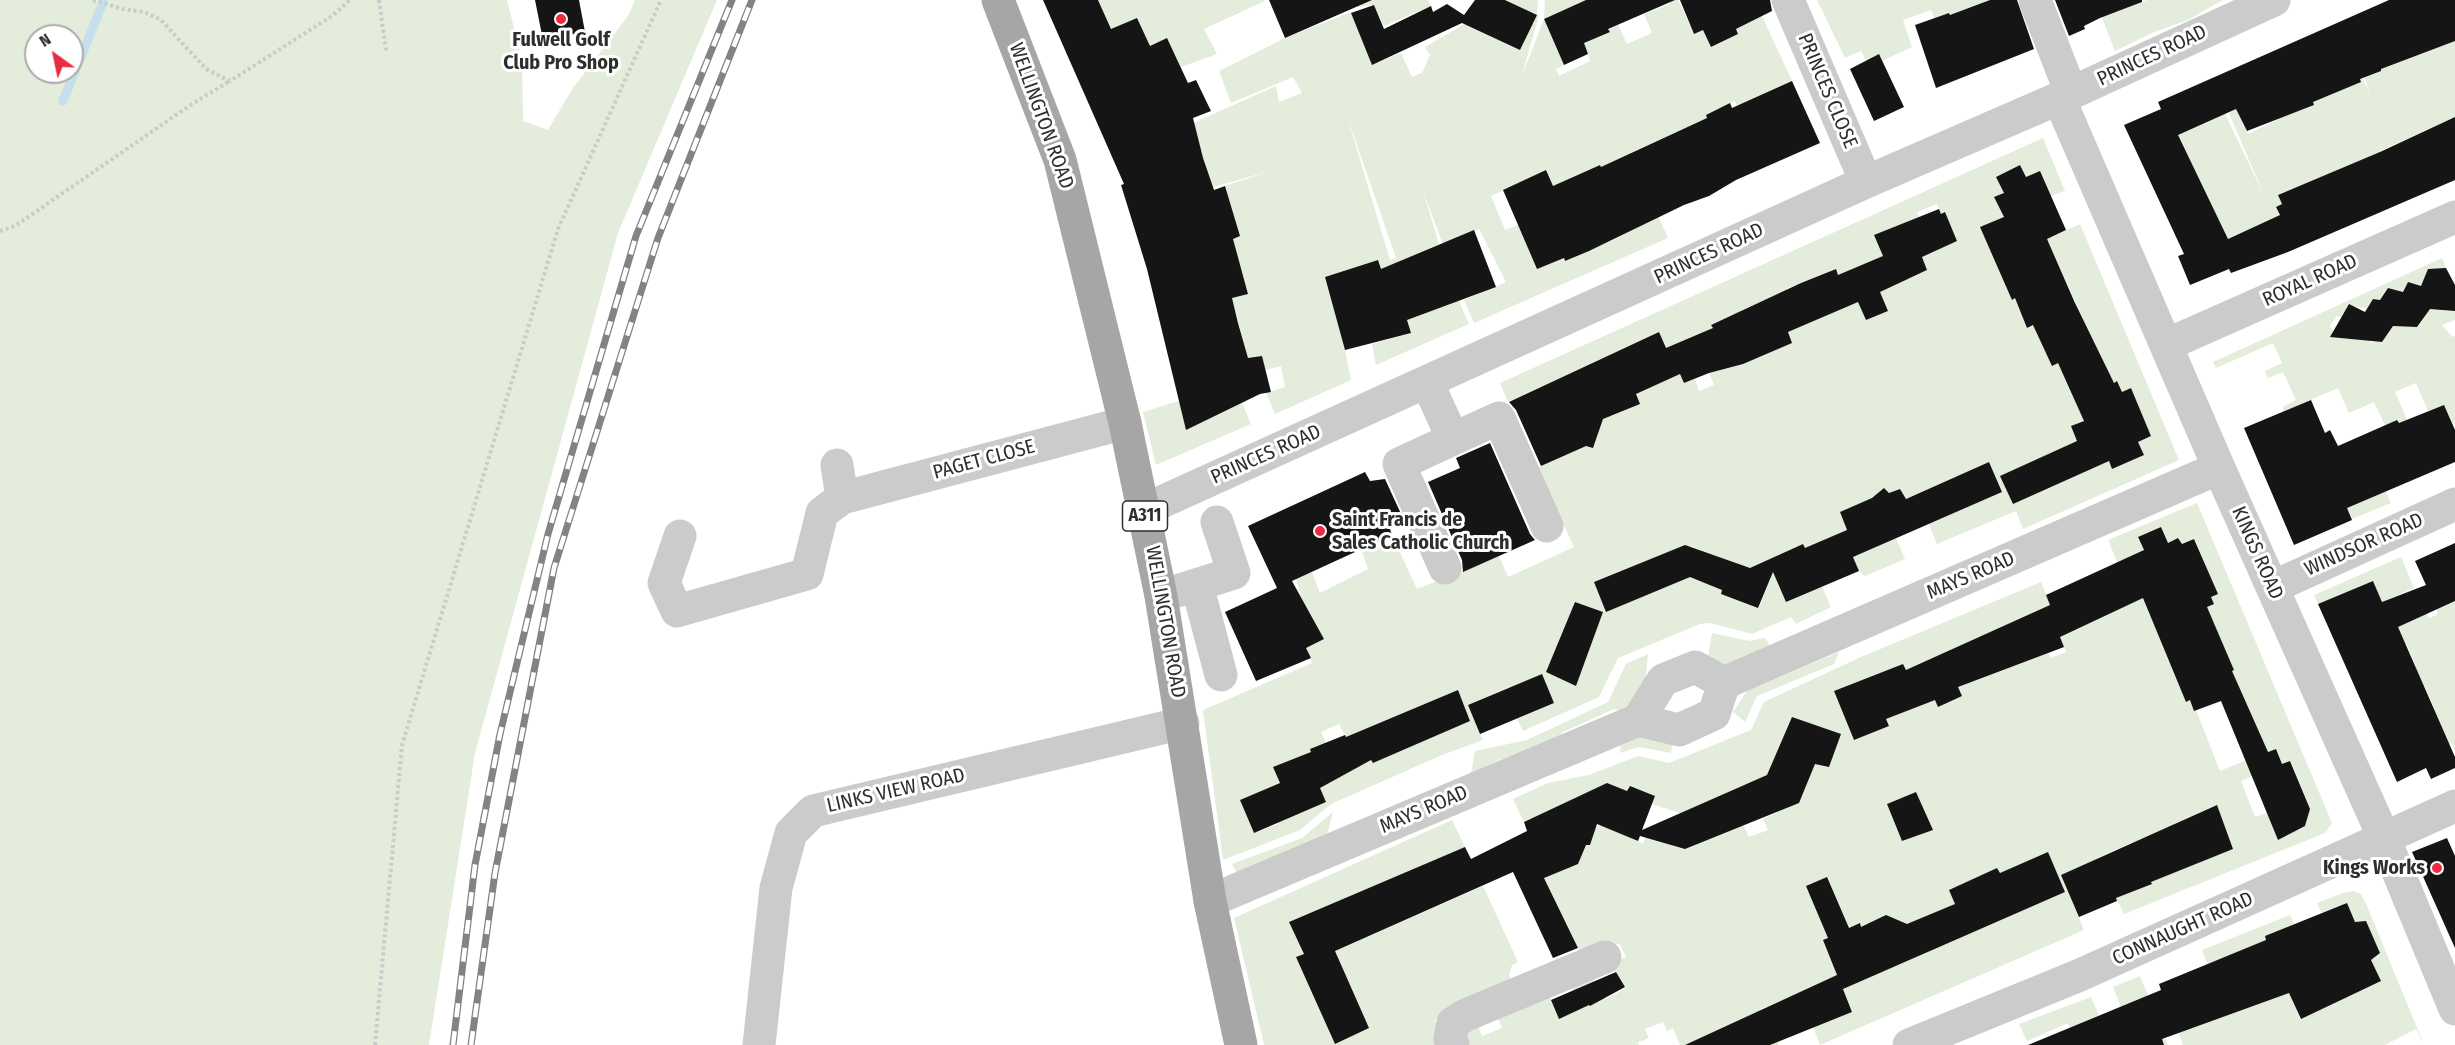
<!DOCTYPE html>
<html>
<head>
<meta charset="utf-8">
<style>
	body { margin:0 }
	#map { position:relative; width:2455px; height:1045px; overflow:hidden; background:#fff; font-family:"Fira Sans Condensed",sans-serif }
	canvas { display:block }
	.north { position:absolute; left:24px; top:24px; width:60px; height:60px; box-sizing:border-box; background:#fff; border:2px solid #ababab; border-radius:50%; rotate:327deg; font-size:16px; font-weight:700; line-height:24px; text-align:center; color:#2e2e2e }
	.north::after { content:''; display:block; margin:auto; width:21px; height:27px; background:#e92c41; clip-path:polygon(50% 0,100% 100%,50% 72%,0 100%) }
</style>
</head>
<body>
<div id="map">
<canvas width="2455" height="1045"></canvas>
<div class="north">N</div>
</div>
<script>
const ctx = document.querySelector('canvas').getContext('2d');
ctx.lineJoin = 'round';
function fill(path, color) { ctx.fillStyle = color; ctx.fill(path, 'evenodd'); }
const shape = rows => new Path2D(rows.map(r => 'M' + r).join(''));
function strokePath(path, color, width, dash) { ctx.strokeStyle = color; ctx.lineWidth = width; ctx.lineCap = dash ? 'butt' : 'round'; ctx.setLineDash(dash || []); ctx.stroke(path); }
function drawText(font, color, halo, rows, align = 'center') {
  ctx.font = font + ' "Fira Sans Condensed",sans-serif'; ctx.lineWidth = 6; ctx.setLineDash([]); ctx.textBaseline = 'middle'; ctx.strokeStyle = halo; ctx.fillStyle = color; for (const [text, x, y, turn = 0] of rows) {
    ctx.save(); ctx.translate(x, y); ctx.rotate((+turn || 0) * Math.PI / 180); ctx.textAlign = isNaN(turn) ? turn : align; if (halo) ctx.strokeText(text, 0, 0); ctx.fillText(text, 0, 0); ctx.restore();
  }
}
fill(shape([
	[0,0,507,0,522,60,523,121,548,130,573,88,628,16,635,0,717,0,618,233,475,753,429,1045,0,1045],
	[36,36,72,36,72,72,36,72],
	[1098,0,1264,0,1265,1,1204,29,1217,54,1181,67,1167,38,1150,46,1137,18,1111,29],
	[1353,0,1428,0,1431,6,1384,26,1374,5,1356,7],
	[1506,0,1538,0,1537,14,1539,16,1521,78,1544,19,1545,0,1586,0,1544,19,1564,65,1556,69,1559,76,1590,61,1584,43,1609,31,1596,0,1607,0,1627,44,1652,33,1644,14,1670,4,1667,0,1678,0,1694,34,1703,30,1712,47,1738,34,1736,29,1762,16,1792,81,1765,93,1740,113,1735,101,1706,115,1707,118,1630,153,1668,238,1474,323,1464,300,1506,282,1479,229,1444,247,1423,191,1439,244,1398,262,1459,301,1469,324,1376,365,1372,344,1411,333,1396,281,1385,284,1378,260,1325,277,1345,350,1351,380,1275,414,1266,393,1285,387,1281,366,1265,370,1248,358,1232,298,1248,293,1240,265,1217,244,1240,236,1225,186,1270,171,1210,188,1151,142,1276,86,1279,102,1302,93,1293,77,1231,103,1219,71,1285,38,1351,12,1372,65,1401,53,1412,77,1422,73,1430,55,1425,47,1468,22,1520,50,1536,15],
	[1349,122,1396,258,1390,260,1349,123],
	[1600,165,1611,187,1654,219,1609,242,1586,192,1579,195,1572,177],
	[1546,171,1581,249,1577,256,1565,261,1518,225,1505,230,1491,196],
	[1817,0,1990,0,1978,5,1956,34,1950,13,1934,18,1931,10,1903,20,1912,47,1882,61,1879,54,1866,61,1861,51,1845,58],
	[2095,0,2106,0,2111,14,2147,0,2223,0,2188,20,2152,33,2115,51],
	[2455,39,2455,117,2380,151,2382,156,2279,194,2282,204,2276,207,2295,249,2283,252,2270,220,2218,243,2171,130,2225,114,2264,195,2229,113,2236,109,2248,134,2279,119,2269,96,2280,90,2291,114,2310,107,2307,101,2361,82,2352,62,2354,61,2371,96,2364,77,2381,71,2372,50,2388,43,2397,63],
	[2043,138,2065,191,2050,196,2026,177,2020,165,1997,177,2004,193,1994,198,2004,217,2004,259,2080,224,2179,460,2023,529,2016,511,1937,544,1929,524,2002,492,1989,462,1905,499,1900,489,1889,493,1885,489,1881,490,1878,496,1840,513,1858,555,1896,538,1905,559,1865,576,1859,571,1847,543,1805,548,1803,544,1768,560,1786,602,1822,586,1831,607,1796,624,1791,617,1752,634,1710,623,1700,624,1618,658,1599,697,1523,731,1517,719,1554,703,1542,675,1505,689,1468,705,1483,740,1442,755,1331,804,1300,830,1223,860,1203,710,1312,663,1306,648,1324,639,1302,600,1296,579,1312,572,1320,593,1368,569,1361,549,1392,535,1417,589,1499,556,1508,577,1574,547,1537,468,1563,456,1573,442,1589,447,1595,443,1598,435,1588,415,1547,386,1508,402,1500,383],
	[1937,204,1941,214,1945,212,1957,241,1922,257,1927,270,1909,279,1890,271,1874,236,1919,217,1917,212],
	[2048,241,2076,303,2027,328,2015,298,2012,299,1997,265],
	[1835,269,1838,275,1879,290,1888,311,1866,320,1858,302,1788,332,1791,343,1760,357,1709,373,1714,385,1699,391,1695,379,1684,383,1669,350,1713,328,1712,324,1730,316,1746,319,1742,310,1760,302,1765,314,1792,303,1786,289],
	[2086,326,2105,365,2071,392,2058,363],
	[1624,349,1642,391,1636,394,1639,404,1612,416,1590,364],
	[2117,381,2122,392,2131,388,2151,436,2138,442,2143,455,2112,469,2101,444,2071,426,2089,418,2081,398],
	[1690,546,1771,578,1759,607,1721,594,1722,589,1682,574,1684,557],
	[1668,552,1680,581,1606,611,1594,582],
	[1575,602,1603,612,1576,686,1547,672],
	[1458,690,1470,721,1373,763,1371,760,1324,781,1310,749,1326,743,1321,732,1339,724,1346,737],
	[1290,761,1312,771,1326,802,1278,819,1278,824,1254,833,1240,800,1280,783,1273,767],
	[2442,258,2446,268,2427,272,2421,286,2408,282,2403,292,2388,288,2380,300,2373,299,2367,309,2349,305,2341,317,2337,316,2330,326,2336,337,2347,339,2354,329,2365,332,2370,342,2382,342,2389,332,2384,321,2418,327,2425,316,2420,306,2438,300,2442,310,2455,311,2455,320,2442,325,2452,337,2455,336,2455,423,2453,424,2444,405,2428,411,2416,383,2395,392,2411,429,2403,433,2397,420,2385,425,2374,402,2349,413,2338,388,2282,412,2284,406,2296,400,2283,372,2268,378,2265,371,2282,363,2273,343,2216,368,2213,362],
	[1179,401,1186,429,1242,403,1251,424,1156,465,1143,412],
	[2366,449,2391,503,2352,519,2338,488],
	[2197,503,2332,823,2325,833,2124,914,2116,898,2152,884,2133,842,2099,857,2065,883,2084,930,1820,1045,1813,1027,1852,1012,1843,988,2065,892,2048,853,2005,885,1997,868,1950,890,1955,904,1896,930,1863,932,1859,924,1823,940,1838,977,1761,1009,1779,1045,1770,1045,1772,1044,1726,1026,1687,1045,1680,1045,1673,1028,1667,1031,1663,1022,1645,1029,1649,1038,1638,1042,1639,1045,1462,1045,1468,1023,1476,1020,1482,1036,1502,1028,1495,1011,1626,957,1619,943,1583,958,1542,873,1582,845,1590,845,1593,835,1591,829,1607,823,1593,790,1524,822,1513,799,1548,783,1589,775,1638,756,1669,763,1751,730,1764,702,1861,657,2041,582,2061,631,2126,583,2108,540],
	[2161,527,2168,543,2178,538,2182,544,2195,539,2217,594,2211,597,2214,604,2174,621,2138,538],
	[2048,608,2066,652,2051,658,2048,652,1933,694,1909,669],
	[2214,624,2234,670,2225,674,2242,694,2263,742,2258,755,2276,749,2282,764,2291,761,2310,809,2305,826,2278,840,2267,813,2255,817,2241,781,2255,775,2249,759,2220,771,2192,700,2187,701],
	[1903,664,1921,705,1886,719,1889,726,1854,740,1834,691],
	[1779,749,1815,764,1802,796],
	[1759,779,1768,786,1779,812,1763,819,1768,830,1749,837,1743,824,1706,840,1692,808],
	[1630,786,1655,796,1652,804,1692,817,1646,837,1643,844,1628,837,1627,791],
	[1916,792,1933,830,1902,841,1887,804],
	[2216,805,2233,849,2174,825,2174,824],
	[1611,965,1626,988,1606,999,1592,976],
	[1570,984,1581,1008,1559,1018,1548,993],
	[2401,557,2414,588,2382,602,2373,581,2318,604,2314,595],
	[2455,601,2455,751,2451,743,2441,748,2425,714,2435,710,2425,686,2401,698,2408,670,2416,666,2407,645,2402,647,2392,624,2425,610,2429,618,2437,615,2437,609],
	[1712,633,1749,641,1765,638,1773,651,1729,669,1708,657],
	[1839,652,1834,664,1757,696,1745,722,1733,712,1747,691],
	[1648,654,1645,683,1631,714,1614,709,1561,733,1559,745,1538,746,1497,761,1471,774,1475,751,1527,740,1608,702,1626,664],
	[1640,733,1673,740,1671,753,1638,747,1620,753,1621,739],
	[1333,812,1325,842,1237,874,1232,864,1302,838],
	[1452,820,1465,847,1289,922,1304,954,1297,957,1335,1044,1369,1028,1335,951,1483,886,1518,962,1512,965,1509,975,1514,986,1435,1020,1444,1045,1264,1045,1234,918],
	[2354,891,2361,894,2367,906,2424,1045,2416,1029,2385,1045,2183,1045,2178,1032,2208,965,2202,950,2290,915,2294,924,2265,937,2300,1019,2329,1006,2315,974,2345,997,2380,982,2371,960,2380,953,2366,922,2355,922,2347,904,2322,913,2317,903,2343,893],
	[2140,976,2168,1045,2164,1045,2121,1007,2113,987],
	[2091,997,2099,1015,2075,1026,2077,1045,2068,1023,2027,1041,2019,1024]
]), '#e4ecdb');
strokePath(shape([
	[63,101,104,0]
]), '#c6dfec', 9);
fill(shape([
	[535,0,579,0,585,32,543,40],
	[1043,0,1098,0,1111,29,1137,18,1150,46,1167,38,1188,83,1196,80,1211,111,1193,118,1203,158,1214,190,1225,186,1240,236,1233,239,1248,294,1232,298,1238,323,1248,358,1262,356,1271,392,1260,394,1186,430,1147,269,1121,185,1124,184],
	[1269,0,1372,0,1285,38],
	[1475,0,1505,0,1537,15,1520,50,1462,23,1372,65,1351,13,1374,5,1384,29,1431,6,1433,12,1447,4,1464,15],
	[1586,0,1675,0,1608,29,1610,32,1584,43,1588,54,1564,65,1544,19],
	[1680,0,1770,0,1772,11,1736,29,1738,34,1711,47,1703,30,1694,34],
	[1990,0,2017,0,2034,49,1936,88,1915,25,1949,13,1950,15],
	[2055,0,2142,0,2142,2,2100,18,2084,26,2085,29,2069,36],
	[2389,0,2455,0,2455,41,2381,69,2381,71,2360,79,2361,82,2313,102,2314,105,2247,131,2236,109,2178,135,2228,239,2280,215,2276,207,2282,204,2278,195,2380,152,2455,117,2455,180,2288,252,2231,273,2229,269,2190,285,2178,256,2184,254,2124,125,2161,109,2158,102],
	[1879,54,1904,107,1874,121,1850,69],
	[1792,81,1820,143,1736,180,1709,196,1684,205,1589,251,1565,261,1564,258,1537,269,1503,190,1546,170,1553,186,1600,165,1601,167,1707,118,1706,115,1730,103,1732,108],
	[2020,165,2026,177,2040,171,2066,230,2047,239,2075,303,2114,383,2117,381,2122,392,2131,388,2151,436,2138,442,2144,455,2112,469,2109,461,2013,504,2000,476,2077,441,2071,426,2084,421,2058,363,2052,366,2033,325,2027,328,2015,298,2012,300,1980,227,2004,217,1994,197,2004,193,1996,177],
	[1939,209,1941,214,1945,212,1957,241,1922,257,1927,270,1880,292,1888,311,1866,320,1858,302,1788,332,1792,343,1743,364,1709,373,1684,383,1680,374,1636,394,1640,404,1603,419,1593,448,1586,446,1541,466,1516,410,1509,402,1659,332,1666,348,1713,328,1711,325,1801,283,1836,269,1838,275,1883,256,1874,235],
	[1474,230,1496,287,1407,320,1411,333,1345,350,1325,277,1378,260,1381,269],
	[2446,268,2455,285,2455,311,2430,309,2417,327,2393,326,2382,342,2330,337,2349,304,2365,312,2373,299,2380,300,2388,288,2403,292,2408,282,2421,286,2428,269],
	[2311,400,2325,433,2330,430,2338,446,2397,420,2399,423,2444,405,2455,430,2455,462,2347,508,2352,520,2294,545,2244,428],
	[1490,443,1530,534,1535,540,1463,572,1462,560,1428,482,1460,468,1456,458],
	[1989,462,2002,492,1853,557,1859,571,1786,602,1773,572,1758,608,1721,594,1722,590,1690,577,1606,612,1594,582,1685,545,1750,568,1803,544,1805,548,1847,530,1840,512,1872,498,1884,488,1889,493,1900,489,1906,499],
	[1365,472,1370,481,1385,479,1402,516,1389,526,1392,535,1292,581,1324,639,1306,648,1311,658,1256,681,1225,612,1277,588,1248,526],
	[2161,527,2168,543,2178,538,2182,544,2194,539,2218,594,2211,597,2214,604,2207,607,2234,670,2232,671,2268,752,2276,749,2282,764,2290,761,2310,809,2305,826,2278,840,2221,701,2194,711,2190,700,2186,702,2143,598,2060,637,2064,647,1958,687,1962,696,1938,707,1935,700,1886,719,1889,726,1854,740,1834,691,1903,664,1906,670,2050,605,2046,595,2144,550,2138,537],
	[2455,543,2455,601,2398,627,2455,757,2455,768,2431,779,2426,768,2397,782,2318,604,2373,581,2382,602,2426,585,2415,561],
	[1575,602,1603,612,1576,686,1546,672],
	[1542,674,1554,703,1480,734,1468,705],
	[1458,690,1470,721,1373,763,1371,760,1320,788,1326,802,1254,833,1240,800,1280,783,1273,767,1311,752,1310,749,1345,735,1346,737],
	[1792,717,1841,734,1829,767,1815,764,1799,803,1685,849,1640,836,1638,841,1597,824,1590,845,1586,845,1578,864,1544,878,1578,948,1553,958,1513,872,1335,951,1369,1028,1335,1044,1296,957,1304,954,1289,922,1465,847,1471,859,1527,831,1524,822,1607,783,1627,791,1630,786,1655,796,1642,830,1767,775],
	[1916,792,1933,830,1902,841,1887,804],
	[2217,805,2233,849,2151,882,2152,884,2116,898,2117,901,2079,917,2061,875],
	[2447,838,2455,856,2455,948,2412,852],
	[2048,852,2065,892,1843,989,1841,984,1852,1012,1770,1045,1685,1045,1837,975,1823,940,1828,938,1806,886,1827,877,1849,928,1860,923,1861,927,1886,915,1907,924,1955,904,1949,890,1997,868,2000,873],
	[2347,903,2355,922,2366,921,2380,953,2371,960,2381,981,2301,1019,2289,993,2162,1039,2164,1045,2028,1045,2161,990,2159,984,2266,940,2265,936],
	[1616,972,1625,987,1590,1006,1589,1005,1559,1019,1551,1000]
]), '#151515');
strokePath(shape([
	[93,0,123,9,144,12,161,20,206,69,230,81,332,16,350,0],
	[379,0,386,51],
	[0,231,15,226,192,104,230,81],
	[375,1045,402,745,558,229,661,0]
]), '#cbcbcb', 4, [3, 3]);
strokePath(shape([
	[1788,0,1866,182],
	[2035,0,2071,93],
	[2059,98,2219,468,2384,838,2455,1009],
	[2166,345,2455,217],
	[1427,382,1453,439,1499,418,1547,526],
	[842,498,1125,423],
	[1144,510,1866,182,2071,93,2274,0],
	[680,536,664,583,677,611,807,574,822,513,842,498,837,465],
	[1445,568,1399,464,1453,439],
	[1197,585,1221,675],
	[2273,587,2455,504],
	[1161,596,1234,573,1217,522],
	[1638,720,1679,730,1714,714,1724,683,2219,468],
	[1210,901,1638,720,1663,680,1695,667,1724,683],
	[759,1045,776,888,791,833,813,811,1183,723],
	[1453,1045,1450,1039,1453,1023,1466,1015,1605,957],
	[1909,1045,2080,975,2455,806]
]), '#cbcbcb', 33);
strokePath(shape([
	[998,0,1060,160,1125,423,1161,596,1210,901,1241,1045]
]), '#a6a6a6', 33);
const rail = shape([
	[453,1045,475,865,500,734,548,534,636,236,732,0],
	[471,1045,495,873,554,568,658,238,752,0]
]);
strokePath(rail, '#838383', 7);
strokePath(rail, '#fff', 4.5, [14]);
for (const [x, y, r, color] of [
	[561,19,6,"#e92c41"],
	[1320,531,6,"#e92c41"],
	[2437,868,6,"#e92c41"]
]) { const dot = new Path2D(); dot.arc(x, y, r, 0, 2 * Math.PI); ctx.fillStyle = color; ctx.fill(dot); strokePath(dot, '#fff', 2); }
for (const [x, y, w] of [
	[1145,516,45]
]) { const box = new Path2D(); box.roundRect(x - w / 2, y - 15, w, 30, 4.5); ctx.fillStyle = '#fff'; ctx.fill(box); strokePath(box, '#2e2e2e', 1.5); }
drawText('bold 18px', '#2e2e2e', null, [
	["A311",1145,516]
]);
drawText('bold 20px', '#2e2e2e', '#fff', [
	["Fulwell Golf",561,40],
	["Club Pro Shop",561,63],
	["Saint Francis de",1332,520,"left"],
	["Sales Catholic Church",1332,543,"left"],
	["Kings Works",2425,868,"right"]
]);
drawText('20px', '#2e2e2e', '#fff', [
	["PRINCES ROAD",2152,56,-25],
	["PRINCES CLOSE",1827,91,67],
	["WELLINGTON ROAD",1041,116,70],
	["PRINCES ROAD",1709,254,-25],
	["ROYAL ROAD",2310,281,-24],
	["PRINCES ROAD",1266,455,-24],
	["PAGET CLOSE",984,460,-15],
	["WINDSOR ROAD",2364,545,-24],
	["KINGS ROAD",2257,553,66],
	["MAYS ROAD",1971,576,-23],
	["WELLINGTON ROAD",1165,622,80],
	["LINKS VIEW ROAD",896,791,-13],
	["MAYS ROAD",1424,810,-23],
	["CONNAUGHT ROAD",2183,929,-24]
]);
</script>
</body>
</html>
